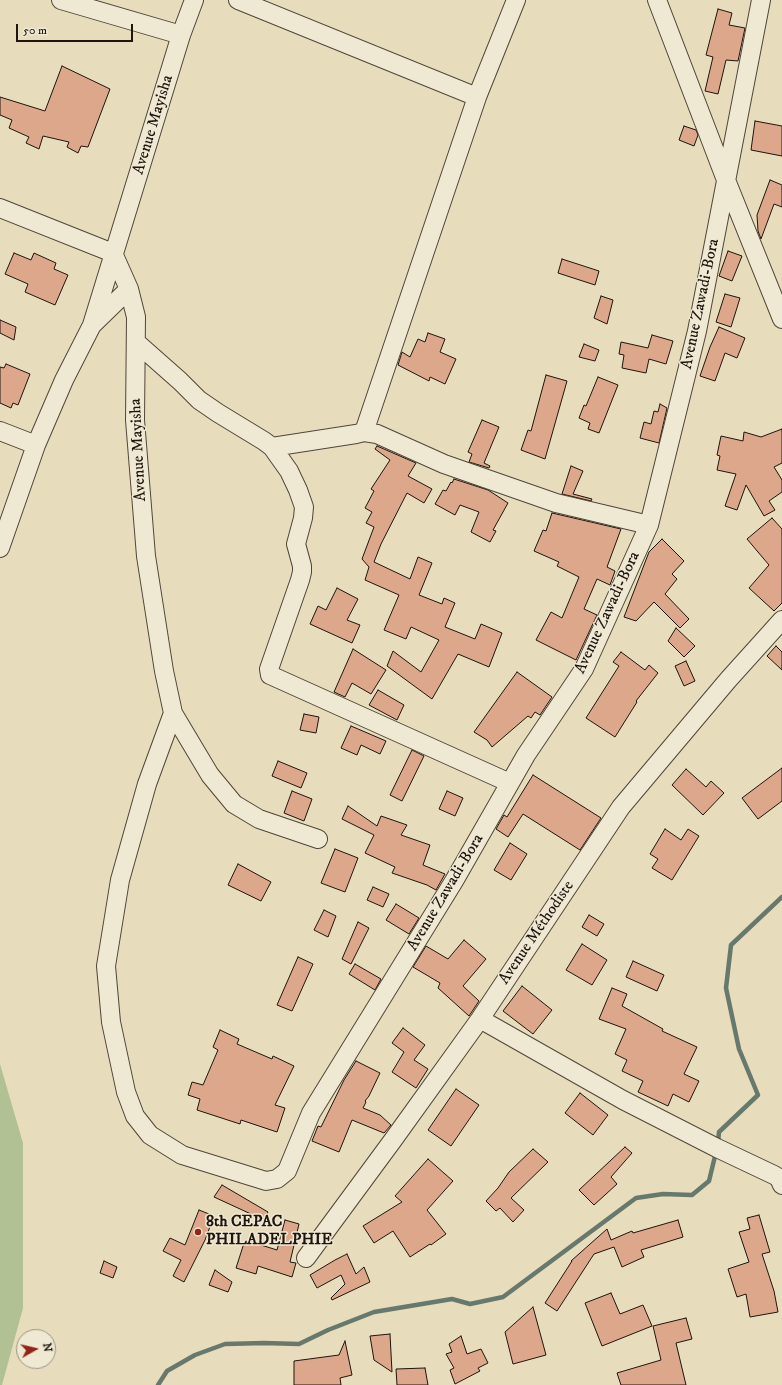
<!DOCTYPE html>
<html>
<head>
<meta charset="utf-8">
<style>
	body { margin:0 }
	#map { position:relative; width:782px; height:1385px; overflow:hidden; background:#e7dcbb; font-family:"IM FELL DW Pica",serif }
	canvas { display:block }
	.north { position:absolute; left:16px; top:1329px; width:40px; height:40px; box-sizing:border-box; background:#efe8d3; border:1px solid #9c9384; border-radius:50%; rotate:82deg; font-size:11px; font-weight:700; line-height:16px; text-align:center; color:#1f140e }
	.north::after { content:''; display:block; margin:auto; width:14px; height:18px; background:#8f2418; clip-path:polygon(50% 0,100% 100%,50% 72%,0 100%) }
	.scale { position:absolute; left:16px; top:24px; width:117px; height:18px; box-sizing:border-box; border:2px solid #1f140e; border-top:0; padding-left:5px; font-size:12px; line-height:14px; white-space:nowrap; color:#1f140e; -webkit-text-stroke:3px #efe8d3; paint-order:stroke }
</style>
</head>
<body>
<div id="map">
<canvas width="782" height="1385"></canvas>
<div class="north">N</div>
<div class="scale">50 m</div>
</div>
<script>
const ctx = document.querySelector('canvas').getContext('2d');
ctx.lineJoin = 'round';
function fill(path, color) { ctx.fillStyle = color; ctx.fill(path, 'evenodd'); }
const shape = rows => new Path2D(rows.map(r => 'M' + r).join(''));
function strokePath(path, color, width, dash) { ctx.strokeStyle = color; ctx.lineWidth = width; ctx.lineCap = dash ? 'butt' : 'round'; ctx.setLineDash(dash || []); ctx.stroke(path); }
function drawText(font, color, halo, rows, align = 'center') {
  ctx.font = font + ' "IM FELL DW Pica",serif'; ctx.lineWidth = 3; ctx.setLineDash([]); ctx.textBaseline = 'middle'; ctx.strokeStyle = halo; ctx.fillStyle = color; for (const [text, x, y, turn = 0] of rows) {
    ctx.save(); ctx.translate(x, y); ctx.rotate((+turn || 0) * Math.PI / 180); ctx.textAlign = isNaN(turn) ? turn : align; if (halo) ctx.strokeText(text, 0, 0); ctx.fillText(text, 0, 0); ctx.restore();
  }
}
fill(shape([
	[0,1064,23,1143,23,1308,2,1385,0,1385]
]), '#b2c193');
strokePath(shape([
	[718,1143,719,1132,758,1095,739,1049,726,988,731,945,782,897],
	[158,1385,167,1371,195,1355,225,1344,264,1343,299,1344,328,1330,374,1312,452,1299,470,1304,503,1297,636,1198,663,1194,692,1195,709,1181,716,1152]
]), '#67796d', 4.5);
const building = shape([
	[718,9,732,13,729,25,745,28,738,61,726,60,718,94,705,91,713,57,706,55,718,9],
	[62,66,110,89,88,147,81,146,78,153,67,147,69,142,43,136,39,149,26,143,29,137,9,128,12,120,0,115,0,97,45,111,62,66],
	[755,121,782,126,782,156,751,150,755,121],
	[684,126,696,130,698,135,694,146,679,140,684,126],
	[770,180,782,185,782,207,774,204,761,239,758,231,757,215,770,180],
	[728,251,742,256,732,281,719,276,728,251],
	[14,253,31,260,34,253,56,263,54,269,68,275,55,305,25,292,28,284,5,274,14,253],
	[562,259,599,271,595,285,558,273,562,259],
	[725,294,740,298,731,327,716,322,725,294],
	[601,296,613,300,607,324,594,318,601,296],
	[0,320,16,327,14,340,0,333,0,320],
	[719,327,745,338,737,358,725,353,715,381,700,376,710,347,719,327],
	[428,333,445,339,440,352,456,359,445,384,430,377,429,381,398,365,402,352,410,357,418,339,425,342,428,333],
	[652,335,673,341,666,364,649,359,646,373,622,368,624,355,619,354,621,342,648,348,652,335],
	[584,344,599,350,595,361,579,357,584,344],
	[6,364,30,374,18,405,13,403,11,408,0,403,0,367,4,368,6,364],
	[546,375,567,381,545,459,521,450,528,430,531,431,546,375],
	[598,377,618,385,599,433,588,429,590,423,579,418,584,405,586,406,598,377],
	[660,404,667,408,659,443,640,438,644,422,651,424,654,411,658,412,660,404],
	[482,420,499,427,484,463,490,466,489,468,469,462,472,454,468,452,482,420],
	[782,429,782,463,774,467,782,480,782,492,769,501,775,510,764,516,746,485,737,510,725,506,736,474,717,470,720,456,717,455,721,436,743,441,744,432,761,437,782,429],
	[377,446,416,463,408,476,432,489,424,503,407,493,381,544,374,562,410,579,418,557,432,563,419,595,442,604,444,598,455,603,445,627,475,639,481,624,502,633,489,667,458,654,432,699,387,666,393,651,421,672,439,640,411,627,406,639,384,630,399,595,365,580,369,567,362,559,374,527,366,523,372,512,365,508,374,491,371,489,390,460,375,449,377,446],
	[571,466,583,471,573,494,592,499,591,501,562,494,571,466],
	[454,479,488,490,508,503,493,530,496,531,490,542,471,532,479,512,460,505,455,515,435,504,443,490,446,491,451,482,452,483,454,479],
	[552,513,621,529,607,567,615,571,610,585,597,579,584,609,597,615,576,660,536,640,551,612,562,618,579,577,557,566,559,562,534,551,543,530,546,531,552,513],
	[772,518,782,529,782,603,774,611,749,588,769,565,747,539,772,518],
	[662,539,684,561,672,574,677,579,665,594,689,619,680,628,654,602,636,621,624,617,649,552,662,539],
	[337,588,358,599,347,620,360,625,352,643,310,624,318,606,326,610,337,588],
	[676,628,695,646,684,657,668,641,676,628],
	[776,646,782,652,782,670,767,656,776,646],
	[353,649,386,670,371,694,352,683,345,697,334,692,353,649],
	[621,652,645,670,649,665,658,673,636,701,637,702,615,737,586,718,619,666,613,662,621,652],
	[686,661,695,681,684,686,675,666,686,661],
	[517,672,552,697,540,715,535,712,531,718,528,716,492,747,487,740,474,732,517,672],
	[378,690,404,705,397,720,369,705,378,690],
	[304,714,319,717,316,733,300,730,304,714],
	[351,726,386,741,380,754,361,745,357,755,341,748,351,726],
	[412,750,424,756,402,801,390,795,412,750],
	[278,761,307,773,301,788,272,776,278,761],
	[782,768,782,801,758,819,742,798,782,768],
	[686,769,706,787,711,781,724,793,703,815,672,785,686,769],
	[533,775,601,818,580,850,523,814,508,837,496,829,504,815,507,817,533,775],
	[292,791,312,799,304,821,284,813,292,791],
	[447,791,463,798,455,816,439,809,447,791],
	[348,806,377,826,381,816,407,825,401,835,430,845,423,865,445,874,436,890,427,885,392,873,395,867,365,853,374,835,342,819,348,806],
	[665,829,681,840,688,829,699,836,672,880,652,868,658,859,650,854,665,829],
	[510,843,527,854,511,880,494,870,510,843],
	[335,849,358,858,345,892,321,883,335,849],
	[238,864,271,882,261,901,228,885,238,864],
	[373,887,389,894,383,907,367,900,373,887],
	[396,904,419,918,409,934,386,920,396,904],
	[324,910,336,916,328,937,314,930,324,910],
	[589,915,604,924,597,936,582,927,589,915],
	[358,922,369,928,351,964,342,959,358,922],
	[464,940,486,959,463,986,479,1001,469,1016,438,988,440,983,413,967,426,946,448,959,464,940],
	[582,944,607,960,592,985,566,970,582,944],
	[298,957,313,964,292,1011,277,1005,298,957],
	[633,961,664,975,657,991,626,977,633,961],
	[355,964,381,979,375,990,349,974,355,964],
	[522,986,552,1010,533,1034,503,1011,522,986],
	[612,988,627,994,622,1006,663,1029,662,1031,697,1047,684,1074,699,1081,689,1102,673,1094,668,1106,638,1092,643,1081,622,1071,627,1060,615,1054,626,1029,599,1019,612,988],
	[403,1028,425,1045,414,1060,428,1069,416,1088,392,1072,404,1052,392,1043,403,1028],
	[220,1030,239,1039,237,1044,272,1059,273,1056,294,1066,275,1105,285,1108,277,1132,241,1120,240,1124,197,1110,200,1099,188,1095,192,1082,203,1085,218,1050,213,1047,220,1030],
	[356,1061,380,1073,369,1096,365,1101,366,1102,363,1108,380,1115,391,1125,384,1133,352,1120,339,1152,312,1141,318,1126,321,1127,344,1080,356,1061],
	[456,1089,479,1105,451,1146,428,1130,456,1089],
	[580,1093,608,1115,593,1135,565,1113,580,1093],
	[625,1147,632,1153,611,1177,617,1184,594,1205,579,1190,625,1147],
	[533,1149,548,1162,511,1198,524,1210,513,1222,500,1208,496,1211,486,1201,498,1188,509,1172,533,1149],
	[428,1159,453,1181,427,1210,446,1234,431,1245,430,1244,410,1257,393,1231,374,1243,363,1226,402,1202,395,1196,428,1159],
	[222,1185,268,1212,264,1220,214,1197,222,1185],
	[199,1210,214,1216,205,1240,184,1282,173,1276,181,1260,163,1251,170,1238,185,1245,199,1210],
	[759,1215,770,1252,762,1254,774,1291,778,1312,750,1317,746,1294,737,1297,728,1269,749,1262,739,1232,750,1229,747,1218,759,1215],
	[285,1220,299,1224,290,1262,296,1263,292,1277,258,1266,256,1274,236,1268,245,1240,277,1250,285,1220],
	[678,1220,683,1237,641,1250,644,1257,622,1267,614,1247,594,1254,557,1311,545,1303,572,1261,571,1261,607,1229,611,1240,632,1231,633,1233,678,1220],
	[347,1254,356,1274,364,1267,370,1282,332,1300,331,1298,345,1284,341,1275,317,1288,310,1275,335,1260,347,1254],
	[104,1261,117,1267,113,1278,100,1273,104,1261],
	[215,1270,232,1282,228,1292,209,1285,215,1270],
	[611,1293,620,1314,643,1305,652,1326,602,1346,585,1303,611,1293],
	[533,1307,546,1355,513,1364,505,1332,533,1307],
	[686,1318,692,1339,676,1343,686,1385,621,1385,617,1373,661,1360,653,1326,686,1318],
	[390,1334,392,1372,374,1360,370,1336,390,1334],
	[461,1336,467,1354,481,1349,488,1363,478,1368,480,1371,455,1384,450,1370,454,1368,446,1354,452,1352,449,1344,461,1336],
	[345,1341,352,1375,340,1378,341,1385,294,1385,294,1361,339,1355,345,1341],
	[425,1368,428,1385,397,1385,396,1369,425,1368]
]);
fill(building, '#dca78a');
strokePath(building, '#1f140e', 1);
const minor = shape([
	[61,0,181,35],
	[238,0,477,97],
	[657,0,726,180,782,319],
	[0,208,113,253],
	[113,253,129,289,136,317,135,420,146,556,164,671,173,713,210,775,234,804,259,819,318,839],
	[92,325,181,35,194,0],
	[137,343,180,381,199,400,218,413,264,441,272,447,289,471,298,490,304,507,303,518,296,544,302,566,302,572,300,580,269,669,270,675,510,783],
	[0,431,36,445,64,380,92,325,129,289],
	[364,432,477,97,516,0],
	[272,447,356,434,364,432,377,434,444,464,556,503,649,525],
	[0,548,36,445],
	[173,713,147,784,120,880,106,966,111,1022,126,1092,135,1116,150,1135,182,1155,266,1181,277,1179,287,1171,311,1113,454,881,526,755,584,669,649,525,697,331,761,0],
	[480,1019,623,1100,717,1148,774,1175,779,1178,782,1185],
	[306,1258,393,1140,480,1019,621,807,728,680,782,620]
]);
strokePath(minor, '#514639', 20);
strokePath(minor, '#efe8d3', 18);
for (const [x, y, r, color] of [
	[198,1232,4,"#8f2418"]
]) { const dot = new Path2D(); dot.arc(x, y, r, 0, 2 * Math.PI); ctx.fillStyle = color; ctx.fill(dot); strokePath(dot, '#efe8d3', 1.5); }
drawText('16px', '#1f140e', '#efe8d3', [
	["Avenue Mayisha",154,125,-73],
	["Avenue Zawadi-Bora",701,304,-78],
	["Avenue Mayisha",139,450,-93],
	["Avenue Zawadi-Bora",608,613,-65],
	["Avenue Zawadi-Bora",446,893,-59],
	["Avenue Méthodiste",537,933,-56]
]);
drawText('bold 16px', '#1f140e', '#efe8d3', [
	["8th CEPAC",206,1223],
	["PHILADELPHIE",206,1241]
], 'left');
</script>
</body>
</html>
